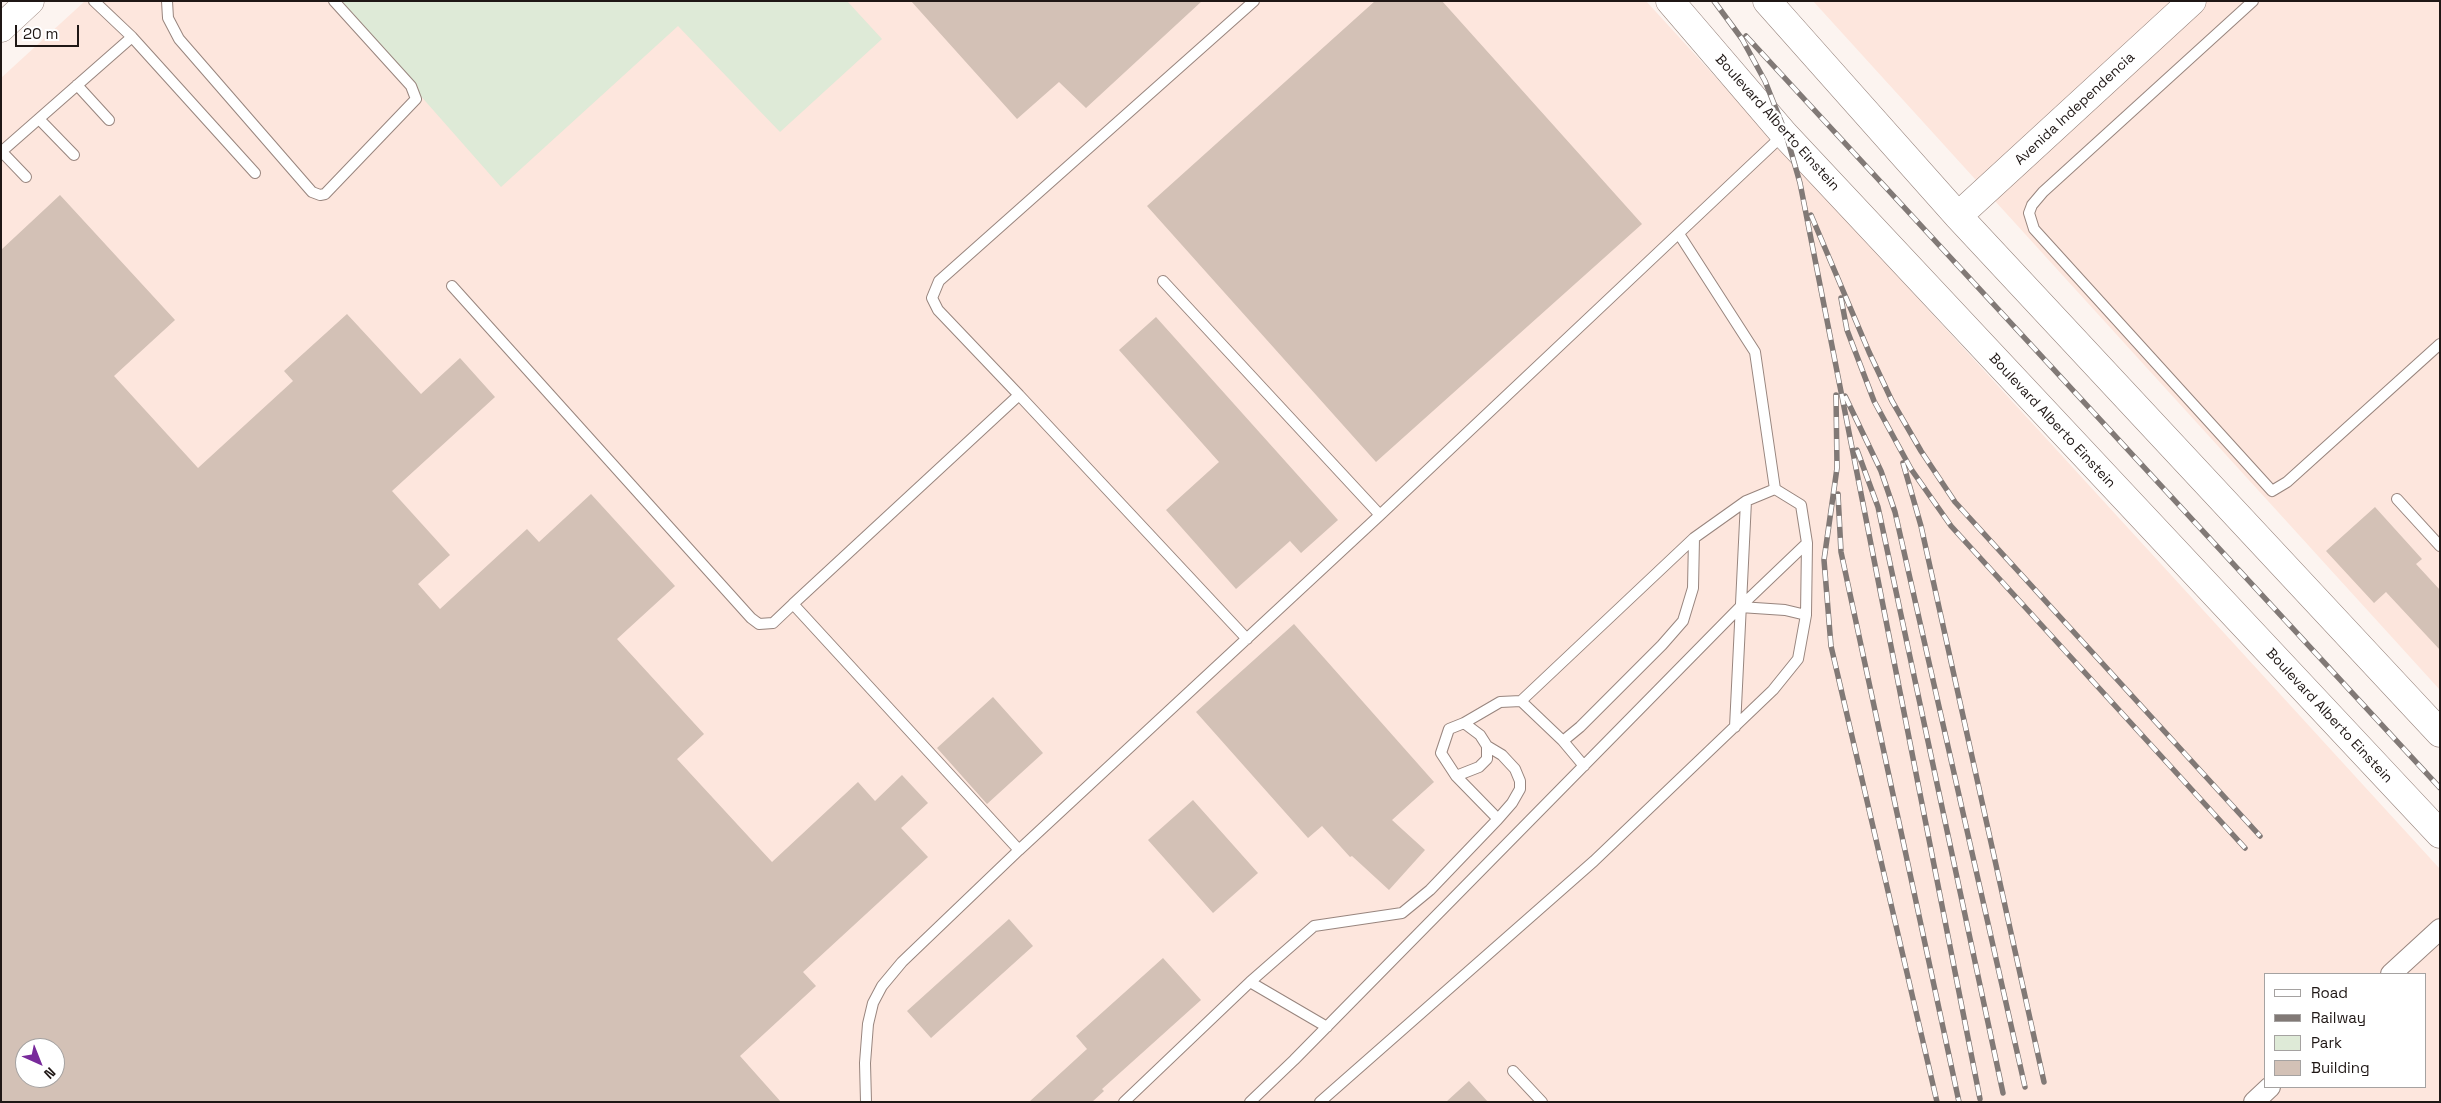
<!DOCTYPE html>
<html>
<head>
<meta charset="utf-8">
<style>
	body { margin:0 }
	#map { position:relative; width:2441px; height:1103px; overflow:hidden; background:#fcf4f0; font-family:"Space Grotesk",sans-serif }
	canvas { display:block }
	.frame { position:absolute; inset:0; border:2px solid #1f1715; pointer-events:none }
	.legend { position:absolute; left:2264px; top:973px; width:162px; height:115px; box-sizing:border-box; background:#fff; border:1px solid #a5a2a1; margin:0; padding:6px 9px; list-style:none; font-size:15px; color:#1f1715 }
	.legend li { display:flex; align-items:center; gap:10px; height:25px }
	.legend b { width:25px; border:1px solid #a5a2a1 }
	.north { position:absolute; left:15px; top:1038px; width:50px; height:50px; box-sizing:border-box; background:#fff; border:1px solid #a5a2a1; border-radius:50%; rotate:136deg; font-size:14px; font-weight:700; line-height:20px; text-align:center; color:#1f1715 }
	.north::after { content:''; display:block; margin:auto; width:18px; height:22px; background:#782a9b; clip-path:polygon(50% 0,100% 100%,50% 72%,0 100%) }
	.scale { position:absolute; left:15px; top:25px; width:64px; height:22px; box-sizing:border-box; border:2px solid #1f1715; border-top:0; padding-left:6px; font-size:15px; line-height:18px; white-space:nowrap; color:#1f1715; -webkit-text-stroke:4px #fff; paint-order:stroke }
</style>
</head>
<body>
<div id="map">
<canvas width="2441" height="1103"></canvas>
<div class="frame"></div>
<ul class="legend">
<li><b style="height:6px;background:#fff"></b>Road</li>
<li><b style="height:6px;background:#817976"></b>Railway</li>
<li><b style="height:14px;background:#deead7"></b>Park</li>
<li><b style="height:14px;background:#d3c1b6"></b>Building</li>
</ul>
<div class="north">N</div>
<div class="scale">20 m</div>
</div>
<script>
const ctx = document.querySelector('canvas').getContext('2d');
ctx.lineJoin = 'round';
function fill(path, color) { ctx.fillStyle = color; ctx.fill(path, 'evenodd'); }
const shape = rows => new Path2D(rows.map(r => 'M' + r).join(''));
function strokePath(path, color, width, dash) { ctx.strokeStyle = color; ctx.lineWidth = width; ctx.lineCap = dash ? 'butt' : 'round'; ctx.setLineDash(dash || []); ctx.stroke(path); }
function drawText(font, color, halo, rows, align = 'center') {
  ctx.font = font + ' "Space Grotesk",sans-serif'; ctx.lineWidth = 5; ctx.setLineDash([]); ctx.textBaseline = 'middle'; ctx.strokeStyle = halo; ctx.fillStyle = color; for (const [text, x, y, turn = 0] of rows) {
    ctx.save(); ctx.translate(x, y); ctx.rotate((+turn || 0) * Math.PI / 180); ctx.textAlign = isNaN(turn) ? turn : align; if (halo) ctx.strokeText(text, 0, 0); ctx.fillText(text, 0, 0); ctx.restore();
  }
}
fill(shape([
	[85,1,1646,1,2440,869,2440,1102,1,1102,1,78],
	[2265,974,2425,974,2425,1087,2265,1087],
	[25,1048,55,1048,55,1078,25,1078],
	[1813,1,2440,1,2440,690]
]), '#fde6dd');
fill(shape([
	[337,1,847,1,882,39,780,132,678,26,501,187]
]), '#deead7');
fill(shape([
	[911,1,1202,1,1086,108,1059,82,1017,119],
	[1375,1,1442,1,1642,224,1376,462,1147,206],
	[60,195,175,320,114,376,198,468,293,381,284,371,347,314,421,394,460,358,495,397,392,491,450,555,418,584,440,609,527,529,539,542,591,494,675,586,617,639,704,734,677,759,772,862,858,782,875,801,902,775,928,803,901,828,928,857,803,972,816,986,740,1056,781,1102,1,1102,1,250],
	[25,1048,55,1048,55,1078,25,1078],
	[1156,317,1338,520,1301,553,1290,541,1236,589,1166,510,1219,462,1119,350],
	[2375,507,2422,559,2416,564,2440,590,2440,650,2386,592,2374,603,2326,551],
	[1294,624,1434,782,1392,820,1425,850,1389,890,1352,856,1350,857,1322,826,1308,838,1196,712],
	[993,697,1043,753,987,804,937,748],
	[1193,800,1258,873,1213,913,1148,840],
	[1009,919,1033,946,931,1038,907,1011],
	[1163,958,1201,1000,1102,1089,1104,1091,1092,1102,1029,1102,1087,1049,1076,1036],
	[1469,1081,1488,1102,1446,1102]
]), '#d3c1b6');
const service = shape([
	[94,1,132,37,255,173],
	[167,1,168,18,179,39,312,192,320,195,325,194,416,99,411,86,334,1],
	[2253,1,2043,192,2032,205,2029,213,2034,229,2272,491,2287,482,2440,344],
	[77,85,109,120],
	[39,119,74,155],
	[1,151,26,177],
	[1,152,132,37],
	[1163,281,1380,515],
	[452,286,751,618,759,624,773,623,793,604],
	[1019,395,1247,639],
	[2397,499,2440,546],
	[1740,607,1785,610,1806,615],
	[1521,701,1563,741,1580,727,1662,645,1683,621,1693,588,1694,538],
	[1735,727,1746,501,1775,489],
	[1563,741,1584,766],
	[1487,746,1502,755,1515,769,1520,781,1520,789,1512,803,1498,819],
	[1456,776,1479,767,1487,759,1487,746,1480,735,1464,723],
	[1019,850,1380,515,1784,134],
	[1250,982,1327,1027],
	[1513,1071,1542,1102],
	[866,1102,865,1063,868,1024,873,1003,882,986,902,962,1019,850,793,604,1019,395,938,310,932,298,939,281,1254,1],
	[1124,1102,1250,982,1314,926,1402,913,1430,890,1498,819,1456,776,1441,753,1449,729,1464,723,1500,702,1521,701,1694,538,1746,501],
	[1250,1102,1294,1060,1740,607,1807,543],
	[1320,1102,1594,861,1773,690,1798,659,1806,615,1807,543,1801,505,1775,489,1755,352,1679,234]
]);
const minor = shape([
	[2391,974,2440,929],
	[2254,1102,2270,1087]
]);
const secondary = shape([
	[1670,1,1784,134,2440,834],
	[1767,1,1958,216,2440,733],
	[1,28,30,1],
	[1958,216,2192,1]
]);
strokePath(service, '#98857e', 12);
strokePath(minor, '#98857e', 22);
strokePath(secondary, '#98857e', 29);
strokePath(service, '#fff', 10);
strokePath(minor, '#fff', 20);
strokePath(secondary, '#fff', 28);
const rail = shape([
	[1714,1,1742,39,1765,81,1786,134,1800,183,1980,1099],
	[1746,36,2440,788],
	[1811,215,1869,352,1892,401,1921,451,1955,502,2260,836],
	[1841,298,1847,330,1874,401,1911,469,1951,526,2245,848],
	[1836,395,1837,468,1824,560,1831,646,1937,1102],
	[1845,396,1881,471,1895,512,2025,1087],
	[1857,450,1878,507,2003,1093],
	[1903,463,1921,526,2044,1082],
	[1838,494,1841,552,1959,1102]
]);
strokePath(rail, '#817976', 5.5);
strokePath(rail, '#fff', 4, [11]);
drawText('14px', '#1f1715', '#fff', [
	["Avenida Independencia",2075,109,-43],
	["Boulevard Alberto Einstein",1777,123,48],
	["Boulevard Alberto Einstein",2052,421,47],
	["Boulevard Alberto Einstein",2329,716,47]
]);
</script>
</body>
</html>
